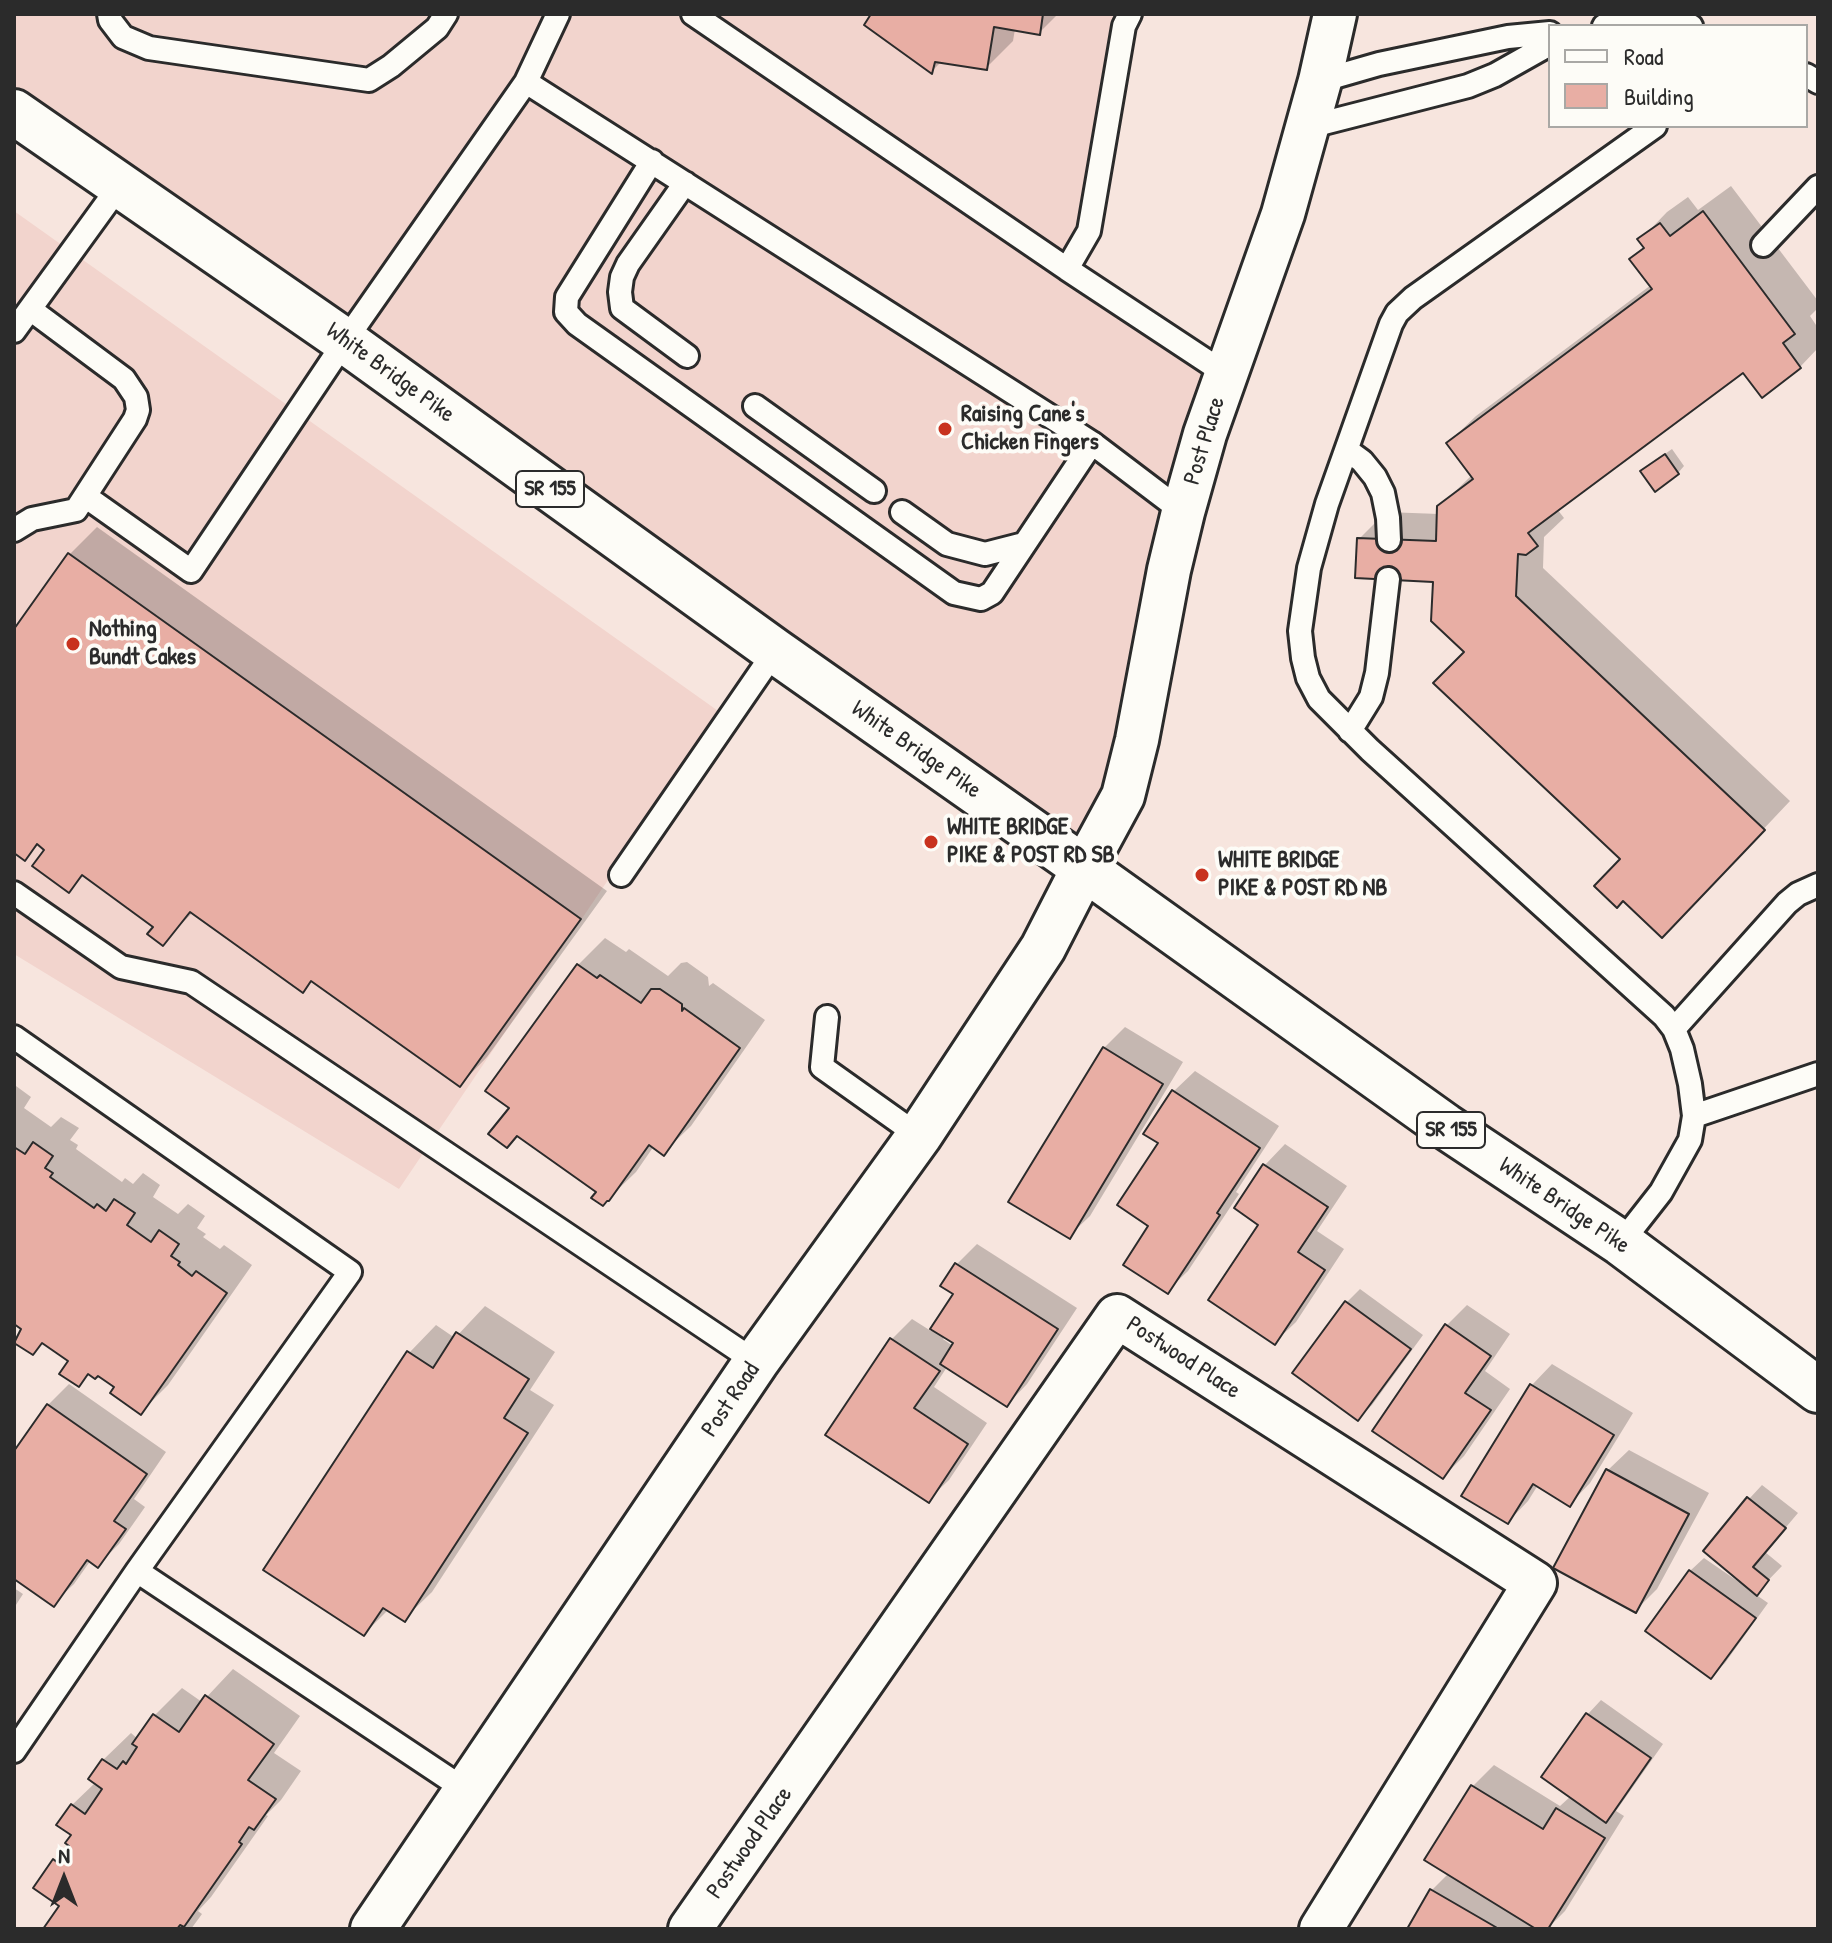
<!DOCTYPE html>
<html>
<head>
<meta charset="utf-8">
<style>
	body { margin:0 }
	#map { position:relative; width:1832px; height:1943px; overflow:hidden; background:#f7e5de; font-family:"Patrick Hand",sans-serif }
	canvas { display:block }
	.frame { position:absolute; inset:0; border:16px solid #2b2b2b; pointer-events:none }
	.legend { position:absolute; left:1548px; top:24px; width:260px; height:104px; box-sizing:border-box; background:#fdfcf7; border:2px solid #a9a8a5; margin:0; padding:10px 14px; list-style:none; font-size:24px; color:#2b2b2b }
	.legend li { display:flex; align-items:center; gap:16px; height:40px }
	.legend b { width:40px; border:2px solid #a9a8a5 }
	.north { position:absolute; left:24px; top:1839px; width:80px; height:80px; -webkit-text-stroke:6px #fdfcf7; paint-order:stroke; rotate:0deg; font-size:22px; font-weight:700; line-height:32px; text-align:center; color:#2b2b2b }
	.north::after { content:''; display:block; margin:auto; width:28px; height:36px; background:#2b2b2b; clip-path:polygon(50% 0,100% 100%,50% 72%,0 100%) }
</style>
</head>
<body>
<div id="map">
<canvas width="1832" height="1943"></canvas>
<div class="frame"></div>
<ul class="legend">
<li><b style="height:10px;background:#fdfcf7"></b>Road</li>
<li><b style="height:22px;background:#e8aea4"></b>Building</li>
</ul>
<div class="north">N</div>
</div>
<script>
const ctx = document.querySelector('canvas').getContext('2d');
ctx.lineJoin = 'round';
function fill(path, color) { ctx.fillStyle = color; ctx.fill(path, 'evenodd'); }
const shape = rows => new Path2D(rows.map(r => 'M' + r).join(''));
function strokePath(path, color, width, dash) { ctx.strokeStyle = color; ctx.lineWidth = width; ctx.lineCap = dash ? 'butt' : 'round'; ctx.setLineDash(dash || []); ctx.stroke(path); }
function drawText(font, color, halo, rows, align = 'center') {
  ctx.font = font + ' "Patrick Hand",sans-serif'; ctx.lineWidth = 8; ctx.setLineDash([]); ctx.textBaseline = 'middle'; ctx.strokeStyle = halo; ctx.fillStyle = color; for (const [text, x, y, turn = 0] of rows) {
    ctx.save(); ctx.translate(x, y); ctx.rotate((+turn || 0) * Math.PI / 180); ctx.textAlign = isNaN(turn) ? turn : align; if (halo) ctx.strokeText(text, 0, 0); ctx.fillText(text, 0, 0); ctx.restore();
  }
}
fill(shape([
	[14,14,1130,14,1089,231,1068,269,1226,374,1084,868,14,105],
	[14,211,721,713,399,1189,14,954]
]), '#f2d4cd');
fill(shape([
	[873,14,1058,14,1039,33,1015,29,1013,41,986,68,942,61,932,71],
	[1731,186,1818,301,1818,308,1810,316,1818,328,1818,348,1800,367,1743,370,1557,509,1564,518,1544,537,1543,568,1790,801,1689,908,1623,859,1467,652,1435,580,1359,539,1386,512,1439,514,1439,507,1472,475,1448,443,1476,416,1651,285,1632,259,1645,246,1640,240,1667,212,1688,197,1698,210],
	[1672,449,1684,466,1678,473,1649,465],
	[97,527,607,891,487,1057,460,1085,313,980,303,990,193,912,163,943,155,926,84,875,69,890,47,849,39,844,25,858,14,850,14,632,70,554],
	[605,938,626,952,629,949,668,976,681,963,687,962,708,977,709,986,713,983,765,1020,691,1126,663,1153,654,1146,636,1172,608,1199,512,1107,578,965],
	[1125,1027,1183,1062,1090,1216,1069,1236,1104,1048],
	[1195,1071,1279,1126,1236,1192,1239,1194,1188,1271,1167,1291,1151,1226,1161,1143,1174,1091],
	[16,1086,31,1097,24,1108,51,1127,61,1117,79,1128,70,1140,78,1145,76,1149,122,1182,125,1178,133,1184,143,1173,160,1185,153,1197,178,1214,188,1204,205,1216,197,1228,206,1234,203,1237,220,1249,224,1245,252,1265,168,1385,141,1412,117,1387,98,1374,90,1373,78,1385,71,1360,24,1329,14,1316,14,1088],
	[1285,1144,1347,1186,1317,1231,1344,1249,1296,1322,1275,1342,1261,1224,1237,1207,1265,1165],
	[977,1244,1077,1308,1027,1384,1007,1405,947,1367,934,1387,987,1423,949,1480,928,1500,892,1339,912,1319,931,1331,955,1293,957,1264],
	[945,1336,956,1343,953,1346,943,1339],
	[1360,1289,1423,1335,1372,1405,1358,1419,1346,1303],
	[1467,1305,1510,1334,1485,1371,1510,1389,1464,1456,1443,1477,1446,1326],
	[485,1306,555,1352,530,1390,554,1405,432,1592,404,1619,389,1609,364,1634,409,1353,436,1325,455,1338],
	[1552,1364,1633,1413,1590,1483,1570,1504,1538,1485,1528,1501,1508,1522,1532,1385],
	[69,1384,166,1452,134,1499,145,1507,119,1544,98,1565,91,1560,74,1584,53,1604,14,1577,14,1455,48,1405],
	[1629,1450,1709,1493,1657,1589,1636,1610,1608,1470],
	[1762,1485,1798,1513,1765,1552,1782,1566,1755,1594,1768,1603,1725,1663,1711,1676,1690,1571,1704,1558,1739,1582,1741,1580,1749,1499],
	[14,1588,23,1594,14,1608],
	[233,1669,300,1716,274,1753,301,1771,281,1800,266,1815,268,1816,211,1897,198,1911,202,1914,191,1929,45,1929,62,1905,54,1861,70,1845,74,1834,72,1805,96,1782,103,1760,131,1733,138,1739,155,1715,182,1688,202,1702],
	[1601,1700,1663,1744,1616,1811,1624,1816,1565,1911,1550,1926,1555,1929,1409,1929,1431,1891,1449,1873,1427,1859,1473,1786,1494,1765,1560,1806,1571,1796,1544,1776,1588,1714]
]), '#0003');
const building = shape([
	[871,14,1043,14,1040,35,994,27,987,70,935,62,932,74,864,25,871,14],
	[1703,211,1795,334,1783,343,1801,368,1762,398,1743,373,1528,533,1538,546,1526,555,1518,554,1516,596,1765,830,1662,938,1623,901,1617,908,1594,886,1620,859,1433,683,1464,652,1431,621,1433,582,1355,578,1357,538,1436,541,1437,506,1473,479,1446,443,1652,289,1629,259,1644,248,1637,239,1660,223,1670,236,1703,211],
	[1665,454,1679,474,1655,492,1640,471,1665,454],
	[68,553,581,919,460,1087,311,981,303,993,190,912,163,946,147,934,153,927,82,875,69,893,32,866,44,850,37,844,25,861,14,853,14,629,68,553],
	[577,964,597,978,600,975,641,1003,651,989,660,989,682,1004,682,1011,684,1008,740,1048,664,1156,649,1145,609,1201,607,1201,603,1206,591,1198,596,1192,517,1136,507,1148,488,1134,509,1108,485,1091,577,964],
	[1103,1047,1163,1084,1070,1239,1008,1202,1103,1047],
	[1172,1090,1260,1148,1217,1213,1220,1215,1168,1294,1123,1265,1148,1226,1117,1205,1158,1143,1143,1134,1172,1090],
	[33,1142,53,1156,45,1168,53,1173,50,1177,94,1208,97,1204,106,1211,114,1199,135,1213,127,1225,151,1242,159,1230,179,1244,171,1256,180,1262,178,1265,192,1276,196,1271,227,1293,141,1415,110,1393,114,1387,98,1376,95,1379,88,1374,79,1387,59,1374,68,1361,42,1343,33,1355,14,1343,21,1329,14,1324,14,1147,25,1154,33,1142],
	[1263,1164,1328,1207,1298,1252,1325,1270,1275,1345,1208,1300,1258,1225,1234,1208,1263,1164],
	[955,1263,1058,1329,1007,1407,940,1364,953,1343,930,1329,953,1294,940,1286,955,1263],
	[1345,1301,1411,1349,1358,1421,1292,1373,1345,1301],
	[1445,1324,1491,1356,1465,1393,1491,1410,1443,1479,1372,1431,1445,1324],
	[456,1332,529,1379,504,1418,528,1433,405,1622,383,1608,364,1636,263,1570,407,1351,433,1368,456,1332],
	[890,1338,940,1371,914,1408,968,1444,929,1503,825,1435,890,1338],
	[1530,1384,1614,1435,1570,1507,1533,1484,1508,1524,1461,1496,1530,1384],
	[47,1404,147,1474,114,1521,126,1529,98,1568,87,1560,54,1607,14,1579,14,1451,47,1404],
	[1606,1469,1689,1514,1636,1613,1553,1568,1606,1469],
	[1747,1497,1786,1528,1753,1567,1769,1580,1757,1596,1703,1551,1747,1497],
	[1689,1570,1756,1618,1711,1679,1645,1631,1689,1570],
	[205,1695,274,1744,248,1780,276,1799,254,1830,249,1827,239,1842,242,1844,184,1927,180,1925,177,1929,43,1929,59,1906,33,1888,53,1859,58,1863,69,1846,65,1843,71,1835,56,1825,71,1804,85,1814,102,1789,88,1779,102,1759,117,1769,123,1761,126,1764,137,1747,132,1744,153,1714,179,1732,205,1695],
	[1586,1713,1651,1758,1606,1823,1541,1777,1586,1713],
	[1471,1785,1543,1829,1556,1808,1605,1838,1548,1929,1536,1929,1424,1860,1471,1785],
	[1430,1889,1499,1929,1407,1929,1430,1889]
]);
fill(building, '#e8aea4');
strokePath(building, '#2b2b2b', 2);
const service = shape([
	[109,14,110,20,123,37,149,48,369,80,391,66,437,28,446,14],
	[693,14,1067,269],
	[1130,14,1124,26,1089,231,1067,269,1226,374],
	[1604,26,1637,21,1660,21,1691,26],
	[1806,75,1818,82],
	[1320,81,1379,64,1508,37,1550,33],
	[526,82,1092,443,1183,512],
	[1655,126,1413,298,1397,313,1391,324,1327,504,1309,568,1300,631,1303,658,1308,678,1319,699,1370,750,1664,1016,1674,1029,1682,1049,1690,1084,1694,1116],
	[1308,127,1468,86,1495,75,1550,44],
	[652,161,567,297,566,312,577,324,954,593,981,599,992,593,1092,443],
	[685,183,628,264,622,277,620,292,622,308,687,356],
	[1763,245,1818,187],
	[14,331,120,185],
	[755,406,874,491],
	[1347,450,1362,461,1375,477,1383,493,1388,518,1389,540],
	[85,496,191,571,345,341,526,82,558,14],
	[902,512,947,544,985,554,1024,544],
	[14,530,32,519,76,510,135,419,138,410,136,397,124,379,30,309],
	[1350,731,1371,697,1377,673,1388,579],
	[621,875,775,651],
	[14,893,121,967,191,982,756,1362],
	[827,1017,822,1067,919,1136],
	[1674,1029,1787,903,1798,894,1818,885],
	[14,1037,350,1272,137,1571,14,1751],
	[1621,1243,1661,1192,1690,1140,1694,1116,1818,1074],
	[137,1571,467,1791]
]);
const minor = shape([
	[1084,868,1123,796,1137,740,1169,570,1183,512,1205,434,1283,214,1320,81,1335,14],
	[690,1929,1117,1316,1535,1583,1321,1929]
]);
const tertiary = shape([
	[373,1929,756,1362,919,1136,1043,948,1084,868]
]);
const primary = shape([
	[14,112,345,341,775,651,1084,868,1445,1126,1621,1243,1818,1390]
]);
strokePath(service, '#2b2b2b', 28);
strokePath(minor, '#2b2b2b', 48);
strokePath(tertiary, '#2b2b2b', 50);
strokePath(primary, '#2b2b2b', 50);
strokePath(service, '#fdfcf7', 22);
strokePath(minor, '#fdfcf7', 42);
strokePath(tertiary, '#fdfcf7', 44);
strokePath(primary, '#fdfcf7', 44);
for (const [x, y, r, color] of [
	[945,429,8,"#c8321e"],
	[73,644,8,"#c8321e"],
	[931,842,8,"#c8321e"],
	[1202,875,8,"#c8321e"]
]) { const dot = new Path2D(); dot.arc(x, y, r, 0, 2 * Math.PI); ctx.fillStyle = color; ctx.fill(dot); strokePath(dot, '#fdfcf7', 3); }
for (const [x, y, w] of [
	[550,489,68],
	[1451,1130,68]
]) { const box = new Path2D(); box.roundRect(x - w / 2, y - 18, w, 36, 6); ctx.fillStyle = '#fdfcf7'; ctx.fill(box); strokePath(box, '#2b2b2b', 2); }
drawText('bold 22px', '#2b2b2b', null, [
	["SR 155",550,489],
	["SR 155",1451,1130]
]);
drawText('24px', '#2b2b2b', '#fdfcf7', [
	["White Bridge Pike",390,373,36],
	["Post Place",1205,441,-73],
	["White Bridge Pike",916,750,35],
	["White Bridge Pike",1564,1206,34],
	["Postwood Place",1183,1358,33],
	["Post Road",731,1400,-56],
	["Postwood Place",750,1843,-55]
]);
drawText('bold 24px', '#2b2b2b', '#fdfcf7', [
	["Raising Cane's",961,415],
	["Chicken Fingers",961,443],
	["Nothing",89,630],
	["Bundt Cakes",89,658],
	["WHITE BRIDGE",947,828],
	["PIKE & POST RD SB",947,856],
	["WHITE BRIDGE",1218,861],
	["PIKE & POST RD NB",1218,889]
], 'left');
</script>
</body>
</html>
